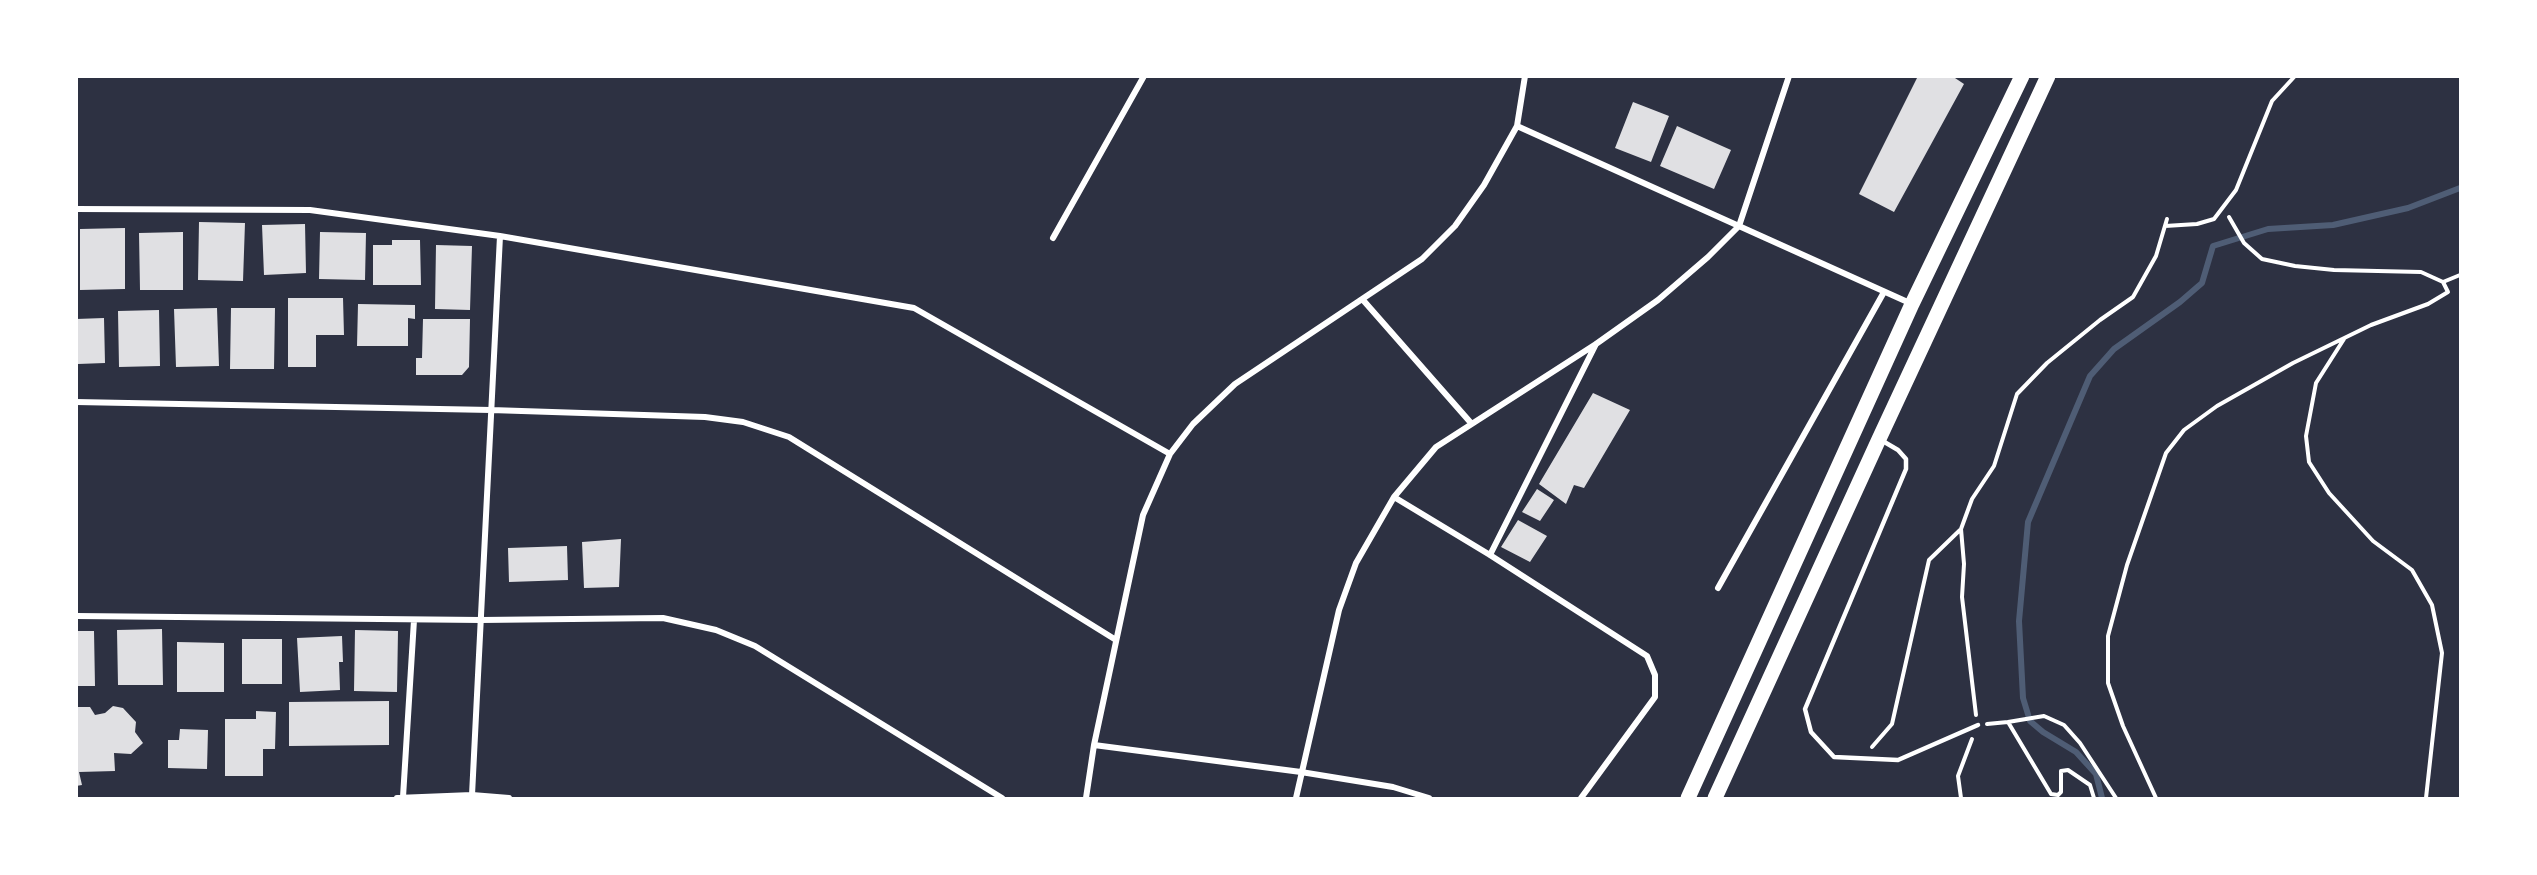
<!DOCTYPE html>
<html>
<head>
<meta charset="utf-8">
<style>
	body { margin:0 }
	#map { position:relative; width:2537px; height:875px; overflow:hidden; background:#2d3142; font-family:"Source Sans 3",sans-serif }
	canvas { display:block }
	.frame { position:absolute; inset:0; border:78px solid #fff; pointer-events:none }
</style>
</head>
<body>
<div id="map">
<canvas width="2537" height="875"></canvas>
<div class="frame"></div>
</div>
<script>
const ctx = document.querySelector('canvas').getContext('2d');
ctx.lineJoin = 'round';
const shape = rows => new Path2D(rows.map(r => 'M' + r).join(''));
function strokePath(path, color, width, dash) { ctx.strokeStyle = color; ctx.lineWidth = width; ctx.lineCap = dash ? 'butt' : 'round'; ctx.setLineDash(dash || []); ctx.stroke(path); }
function fill(path, color) { ctx.fillStyle = color; ctx.fill(path, 'evenodd'); }
strokePath(shape([
	[2102,798,2096,774,2076,752,2043,732,2030,721,2023,698,2019,621,2028,522,2090,376,2114,349,2180,302,2202,283,2213,246,2268,229,2333,225,2408,208,2460,188]
]), '#4f5d75', 6);
fill(shape([
	[1918,76,1952,76,1964,84,1894,212,1859,194],
	[1633,102,1669,116,1651,162,1615,148],
	[1677,126,1731,150,1714,189,1660,166],
	[199,222,245,223,243,281,198,280],
	[305,224,306,273,264,275,262,225],
	[125,228,125,289,80,290,80,229],
	[183,232,183,290,140,290,139,233],
	[320,232,366,233,365,280,319,279],
	[392,240,420,240,421,285,373,285,373,245,392,245],
	[436,245,472,246,470,310,435,309],
	[288,298,343,298,344,335,316,335,316,367,288,367],
	[358,304,415,305,415,319,408,318,408,346,357,346],
	[217,308,219,366,176,367,174,309],
	[231,308,275,308,274,369,230,369],
	[159,310,160,366,119,367,118,311],
	[104,318,105,363,78,364,76,319],
	[423,319,470,319,469,367,462,375,416,375,416,358,422,358],
	[1593,393,1630,410,1584,488,1574,485,1566,504,1539,484],
	[1537,489,1554,500,1540,521,1522,512],
	[1518,520,1547,536,1530,562,1501,547],
	[621,539,619,587,584,588,582,542],
	[567,546,568,580,509,582,508,548],
	[162,629,163,685,118,685,117,630],
	[355,630,398,631,397,692,354,691],
	[76,631,94,631,95,686,76,686],
	[342,636,343,662,339,662,340,690,300,692,297,638],
	[242,639,282,639,282,684,242,684],
	[177,642,224,643,224,692,177,692],
	[389,701,389,745,289,746,289,702],
	[113,706,123,708,136,722,135,732,143,743,131,754,114,753,115,771,79,772,82,785,76,786,76,707,90,707,95,715,105,713],
	[256,711,276,712,275,749,263,749,263,776,225,776,225,719,256,719],
	[180,729,208,730,207,769,168,768,168,740,179,740]
]), '#e0e0e3');
strokePath(shape([
	[2165,226,2197,224,2214,219,2236,190,2272,101,2295,76],
	[2443,282,2460,275],
	[2344,339,2316,383,2306,436,2309,462,2329,493,2373,541,2412,570,2432,605,2442,653,2426,798],
	[1976,715,1962,597,1964,564,1961,529,1972,499,1994,466,2017,394,2047,363,2100,320,2133,297,2156,256,2167,219],
	[2008,722,2044,716,2064,725,2080,743,2116,798],
	[1987,724,2008,722,2051,794,2058,795,2061,792,2061,771,2068,770,2090,785,2094,798],
	[1872,747,1892,724,1929,560,1960,530],
	[1961,798,1958,776,1972,739],
	[2156,798,2123,726,2108,683,2108,636,2127,565,2166,453,2184,430,2217,406,2293,363,2371,325,2428,304,2448,292,2443,282,2421,272,2334,270,2295,266,2262,259,2244,243,2229,217]
]), '#fff', 4);
strokePath(shape([
	[1881,440,1898,450,1906,459,1906,469,1805,709,1811,732,1834,757,1898,760,1978,725]
]), '#fff', 4.5);
strokePath(shape([
	[1517,126,1912,304],
	[76,209,310,210,500,236,914,308,1170,454],
	[1053,238,1144,76],
	[1363,300,1471,423],
	[76,402,491,410,705,417,743,422,789,437,1116,640],
	[1394,497,1490,555,1647,656,1655,675,1655,697,1581,798],
	[1490,555,1596,344],
	[1718,588,1884,292],
	[76,616,481,620,663,618,716,630,755,646,1002,798],
	[1094,745,1301,772,1393,787,1429,798],
	[472,795,500,236],
	[403,797,414,620],
	[397,798,472,795,509,798],
	[1086,798,1094,745,1143,515,1170,454,1193,424,1235,384,1422,259,1455,226,1484,185,1517,126,1525,76],
	[1296,798,1339,610,1356,563,1394,497,1436,447,1596,344,1658,300,1708,257,1739,226,1789,76]
]), '#fff', 6);
strokePath(shape([
	[1688,798,1912,304,2022,76],
	[1715,798,1879,439,2048,76]
]), '#fff', 15);
</script>
</body>
</html>
